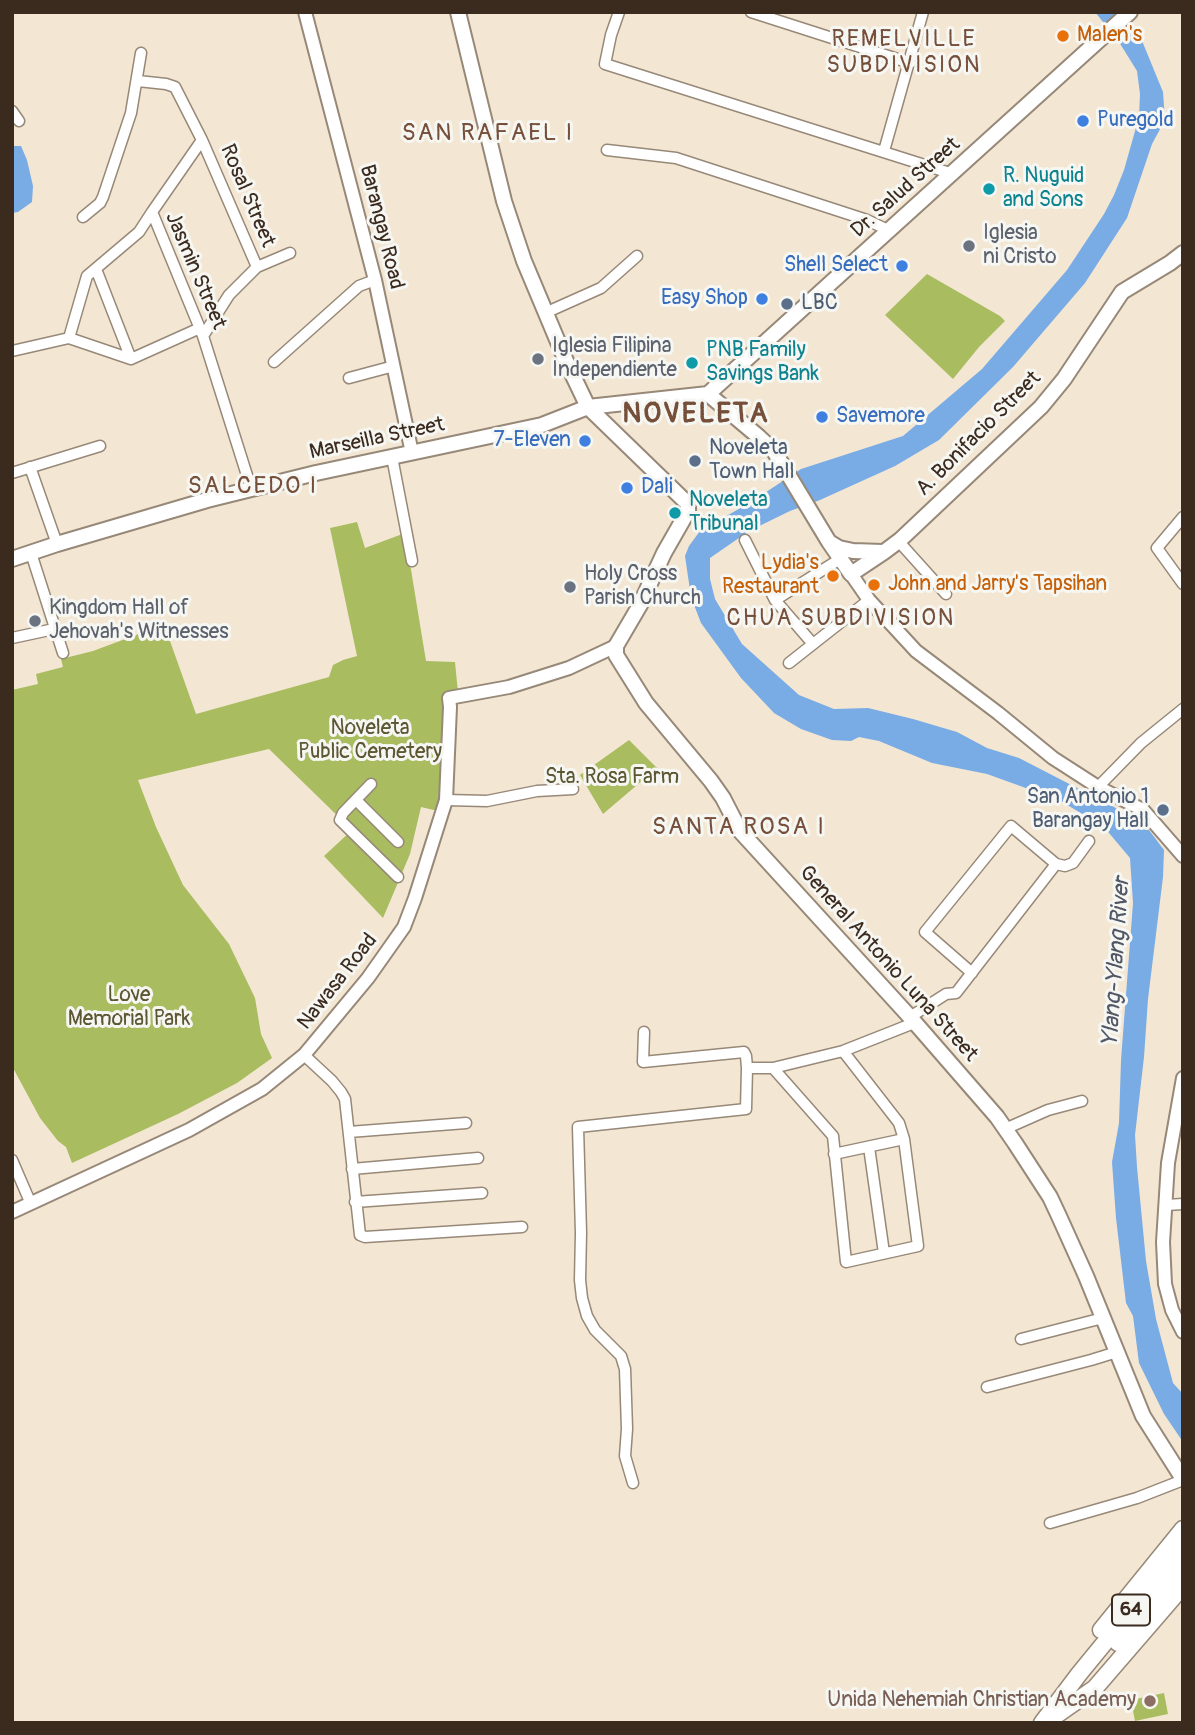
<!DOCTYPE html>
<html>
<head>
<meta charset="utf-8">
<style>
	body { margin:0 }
	#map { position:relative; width:1195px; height:1735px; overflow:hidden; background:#f3e7d3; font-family:Pangolin,sans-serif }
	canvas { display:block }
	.frame { position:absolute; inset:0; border:14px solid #3b2a1e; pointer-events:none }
</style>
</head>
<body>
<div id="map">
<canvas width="1195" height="1735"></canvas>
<div class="frame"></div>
</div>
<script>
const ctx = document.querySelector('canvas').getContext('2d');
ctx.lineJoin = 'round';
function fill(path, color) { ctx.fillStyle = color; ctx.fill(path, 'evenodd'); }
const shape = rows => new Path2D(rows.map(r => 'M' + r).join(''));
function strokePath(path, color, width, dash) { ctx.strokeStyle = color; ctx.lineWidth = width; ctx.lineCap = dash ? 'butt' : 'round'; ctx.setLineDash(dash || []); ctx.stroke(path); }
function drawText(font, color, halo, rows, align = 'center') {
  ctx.font = font + ' Pangolin,sans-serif'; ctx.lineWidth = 6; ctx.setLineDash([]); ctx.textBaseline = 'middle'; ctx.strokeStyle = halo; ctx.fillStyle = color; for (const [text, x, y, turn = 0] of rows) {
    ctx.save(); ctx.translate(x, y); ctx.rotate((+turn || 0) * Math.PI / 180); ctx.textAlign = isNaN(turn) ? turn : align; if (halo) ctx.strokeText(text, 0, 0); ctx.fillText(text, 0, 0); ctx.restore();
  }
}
fill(shape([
	[927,274,1000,316,1005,321,979,347,953,379,885,315],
	[357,522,365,548,405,533,426,661,455,662,459,703,447,706,443,788,438,811,421,807,410,854,383,918,324,856,352,830,269,749,138,780,156,827,183,885,229,944,255,998,261,1034,272,1058,237,1083,178,1114,72,1163,66,1147,58,1141,40,1118,12,1066,12,690,38,684,36,674,63,667,61,659,93,651,152,629,165,627,196,714,329,677,333,665,343,660,357,656,330,528],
	[629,740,657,768,603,814,580,775],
	[1164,1693,1168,1714,1135,1721,1131,1700]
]), '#a9bc60');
fill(shape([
	[1095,12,1119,12,1138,31,1163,92,1165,120,1152,144,1127,218,1085,283,1013,367,939,440,895,466,820,500,790,511,749,531,710,558,710,579,715,599,742,644,799,695,834,709,868,708,913,719,957,732,987,748,1019,758,1114,807,1149,830,1164,850,1163,877,1148,999,1144,1057,1135,1135,1137,1167,1146,1261,1156,1319,1173,1383,1183,1394,1183,1442,1164,1414,1139,1363,1133,1316,1126,1303,1116,1218,1112,1162,1119,1123,1121,1060,1133,903,1130,858,1104,827,1059,800,987,774,932,763,879,741,859,737,851,741,832,740,801,729,774,713,741,678,701,623,691,597,685,556,689,546,700,531,751,502,801,469,903,436,982,369,1067,270,1104,214,1114,195,1124,170,1139,117,1140,94,1137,71,1119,42],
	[12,146,21,146,27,160,33,186,32,202,18,212,12,213]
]), '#79abe5');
const minor = shape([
	[619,12,611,35,605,64,953,174],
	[751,12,910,63],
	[138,81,166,84,175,87,202,140,152,212],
	[12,111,19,121],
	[202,140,257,267],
	[607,150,676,158,867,220,890,231],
	[884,151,923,12],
	[83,217,100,203,103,197,131,113,141,53],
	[96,269,131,359],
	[545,313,601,288,637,256],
	[203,336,229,295,257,267,290,253],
	[69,338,87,276,139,232,152,212,203,336,251,488],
	[12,351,69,338,131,359,200,328],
	[274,362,359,286,375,280],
	[349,378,394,366],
	[392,457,412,561],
	[30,467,57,544],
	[12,473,100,446],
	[1183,517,1157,548,1183,584],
	[745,540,775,600,813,644],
	[900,540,901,544,946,594],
	[31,553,63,653],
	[775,600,840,559],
	[12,638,54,629],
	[789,663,869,600],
	[371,784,343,813,340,820,398,877],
	[1098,787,1141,743,1183,709],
	[356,800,398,842],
	[446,800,487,801,537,791,573,789],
	[972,973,925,932,1011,826,1056,864],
	[910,1017,946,994,956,993,1056,864,1065,866,1073,863,1089,841],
	[304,1055,332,1081,341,1092,345,1099,360,1235,365,1237,522,1227],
	[747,1068,773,1068,843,1051,914,1023],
	[773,1068,833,1136,846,1262,918,1246,904,1139,899,1123,843,1051],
	[1005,1129,1048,1110,1082,1101],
	[349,1132,466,1123],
	[869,1147,884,1253],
	[834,1154,904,1139],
	[12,1160,31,1204],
	[352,1169,478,1158],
	[355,1202,482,1193],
	[1166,1205,1183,1204],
	[1021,1339,1103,1318],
	[987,1387,1091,1360,1117,1352],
	[633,1483,625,1456,627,1429,625,1369,621,1356,595,1330,587,1316,582,1298,580,1280,581,1233,578,1127,746,1109,747,1068,746,1056,744,1052,643,1062,644,1032],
	[1050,1523,1137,1498,1183,1480]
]);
const tertiary = shape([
	[305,12,375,280,412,453],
	[851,574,869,600,916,651,998,713,1053,758,1098,787,1143,810,1183,856],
	[1183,1078,1168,1163,1163,1242,1165,1284,1172,1310,1183,1332],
	[12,1212,189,1130,262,1089,304,1055,368,978,404,927,415,898,446,800,450,707,449,698,509,687,569,668,616,646]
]);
const secondary = shape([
	[458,12,504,201,524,261,566,361,588,407,687,503,688,506,688,511,664,553,640,605,616,646,616,655,646,703,711,781,723,798,740,831,910,1017,997,1117,1015,1143,1050,1197,1058,1214,1086,1276,1143,1416,1183,1479],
	[708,394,759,437,774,451,829,542,851,574,884,552,900,540,1041,407,1064,379,1122,292,1170,263,1183,253],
	[708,394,1130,12],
	[829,542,839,548,853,551,883,552],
	[12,559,57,544,207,500,316,473,542,425,588,407,708,394]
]);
const primary = shape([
	[1101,1630,1183,1529],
	[1118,1643,1183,1567],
	[1058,1714,1095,1688,1183,1586],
	[1042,1723,1079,1674,1183,1547]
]);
strokePath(minor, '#978878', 13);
strokePath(tertiary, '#978878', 16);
strokePath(secondary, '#978878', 18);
strokePath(primary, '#978878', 19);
strokePath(minor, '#fff', 10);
strokePath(tertiary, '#fff', 12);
strokePath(secondary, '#fff', 14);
strokePath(primary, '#fff', 16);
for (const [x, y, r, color] of [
	[1063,36,7,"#e8710a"],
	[1083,121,7,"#3f7fe0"],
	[989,189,7,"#0f9aa8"],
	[969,246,7,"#6b7280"],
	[902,266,7,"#3f7fe0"],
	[762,299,7,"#3f7fe0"],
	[787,304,7,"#5c6f8a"],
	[538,359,7,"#6b7280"],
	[692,363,7,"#0f9aa8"],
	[822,417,7,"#3f7fe0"],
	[585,441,7,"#3f7fe0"],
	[695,461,7,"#5c6f8a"],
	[627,488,7,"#3f7fe0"],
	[675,513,7,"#0f9aa8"],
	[833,576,7,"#e8710a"],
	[874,585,7,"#e8710a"],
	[570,587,7,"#6b7280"],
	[35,621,7,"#6b7280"],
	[1163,810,7,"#5c6f8a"],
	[1150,1701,7,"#8d6e63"]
]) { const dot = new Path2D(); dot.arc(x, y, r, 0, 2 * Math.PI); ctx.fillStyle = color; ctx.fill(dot); strokePath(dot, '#f6f6f2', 2.5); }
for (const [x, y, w] of [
	[1131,1610,38]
]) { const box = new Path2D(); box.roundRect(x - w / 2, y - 15.5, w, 31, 5); ctx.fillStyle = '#f6f6f2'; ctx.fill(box); strokePath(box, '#3b2a1e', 2); }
drawText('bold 19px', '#3b2a1e', null, [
	["64",1131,1610]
]);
drawText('21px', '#c56008', '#f6f6f2', [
	["Malen's",1077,36],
	["Lydia's",819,564,"right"],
	["Restaurant",819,588,"right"],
	["John and Jarry's Tapsihan",888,585]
], 'left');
drawText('21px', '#366cbe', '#f6f6f2', [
	["Puregold",1097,121],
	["Shell Select",888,266,"right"],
	["Easy Shop",748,299,"right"],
	["Savemore",836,417],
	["7-Eleven",571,441,"right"],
	["Dali",641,488]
], 'left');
drawText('21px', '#0d838f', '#f6f6f2', [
	["R. Nuguid",1003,177],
	["and Sons",1003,201],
	["PNB Family",706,351],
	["Savings Bank",706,375],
	["Noveleta",689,501],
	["Tribunal",689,525]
], 'left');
drawText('21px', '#3b2a1e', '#f6f6f2', [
	["Dr. Salud Street",906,188,-42],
	["Rosal Street",247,196,67],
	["Barangay Road",381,227,76],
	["Jasmin Street",195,271,67],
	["A. Bonifacio Street",979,434,-45],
	["Marseilla Street",377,439,-12],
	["General Antonio Luna Street",888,964,48],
	["Nawasa Road",338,982,-52]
]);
drawText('21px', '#5b616d', '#f6f6f2', [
	["Iglesia",983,234],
	["ni Cristo",983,258],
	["Iglesia Filipina",552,347],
	["Independiente",552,371],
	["Holy Cross",584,575],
	["Parish Church",584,599],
	["Kingdom Hall of",49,609],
	["Jehovah's Witnesses",49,633]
], 'left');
drawText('21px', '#4e5e75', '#f6f6f2', [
	["LBC",801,304],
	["Noveleta",709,449],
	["Town Hall",709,473],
	["San Antonio 1",1149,798,"right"],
	["Barangay Hall",1149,822,"right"]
], 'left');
drawText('21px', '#5c5632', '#f6f6f2', [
	["Noveleta",370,729],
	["Public Cemetery",370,753],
	["Sta. Rosa Farm",612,778],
	["Love",129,996],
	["Memorial Park",129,1020]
]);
drawText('21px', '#785e54', '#f6f6f2', [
	["Unida Nehemiah Christian Academy",1136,1701]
], 'right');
ctx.letterSpacing = '2px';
drawText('23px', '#764f3a', '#f6f6f2', [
	["REMELVILLE",904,40],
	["SUBDIVISION",904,66],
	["CHUA SUBDIVISION",841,619]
]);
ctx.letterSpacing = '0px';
drawText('italic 23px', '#515764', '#f6f6f2', [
	["Ylang-Ylang River",1117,962,-86]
]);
ctx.letterSpacing = '2px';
drawText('24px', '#764f3a', '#f6f6f2', [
	["SAN RAFAEL I",488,134],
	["SALCEDO I",253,487],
	["SANTA ROSA I",739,828]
]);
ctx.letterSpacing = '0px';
ctx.letterSpacing = '2px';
drawText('bold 28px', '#764f3a', '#f6f6f2', [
	["NOVELETA",696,415]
]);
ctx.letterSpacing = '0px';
</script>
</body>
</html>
